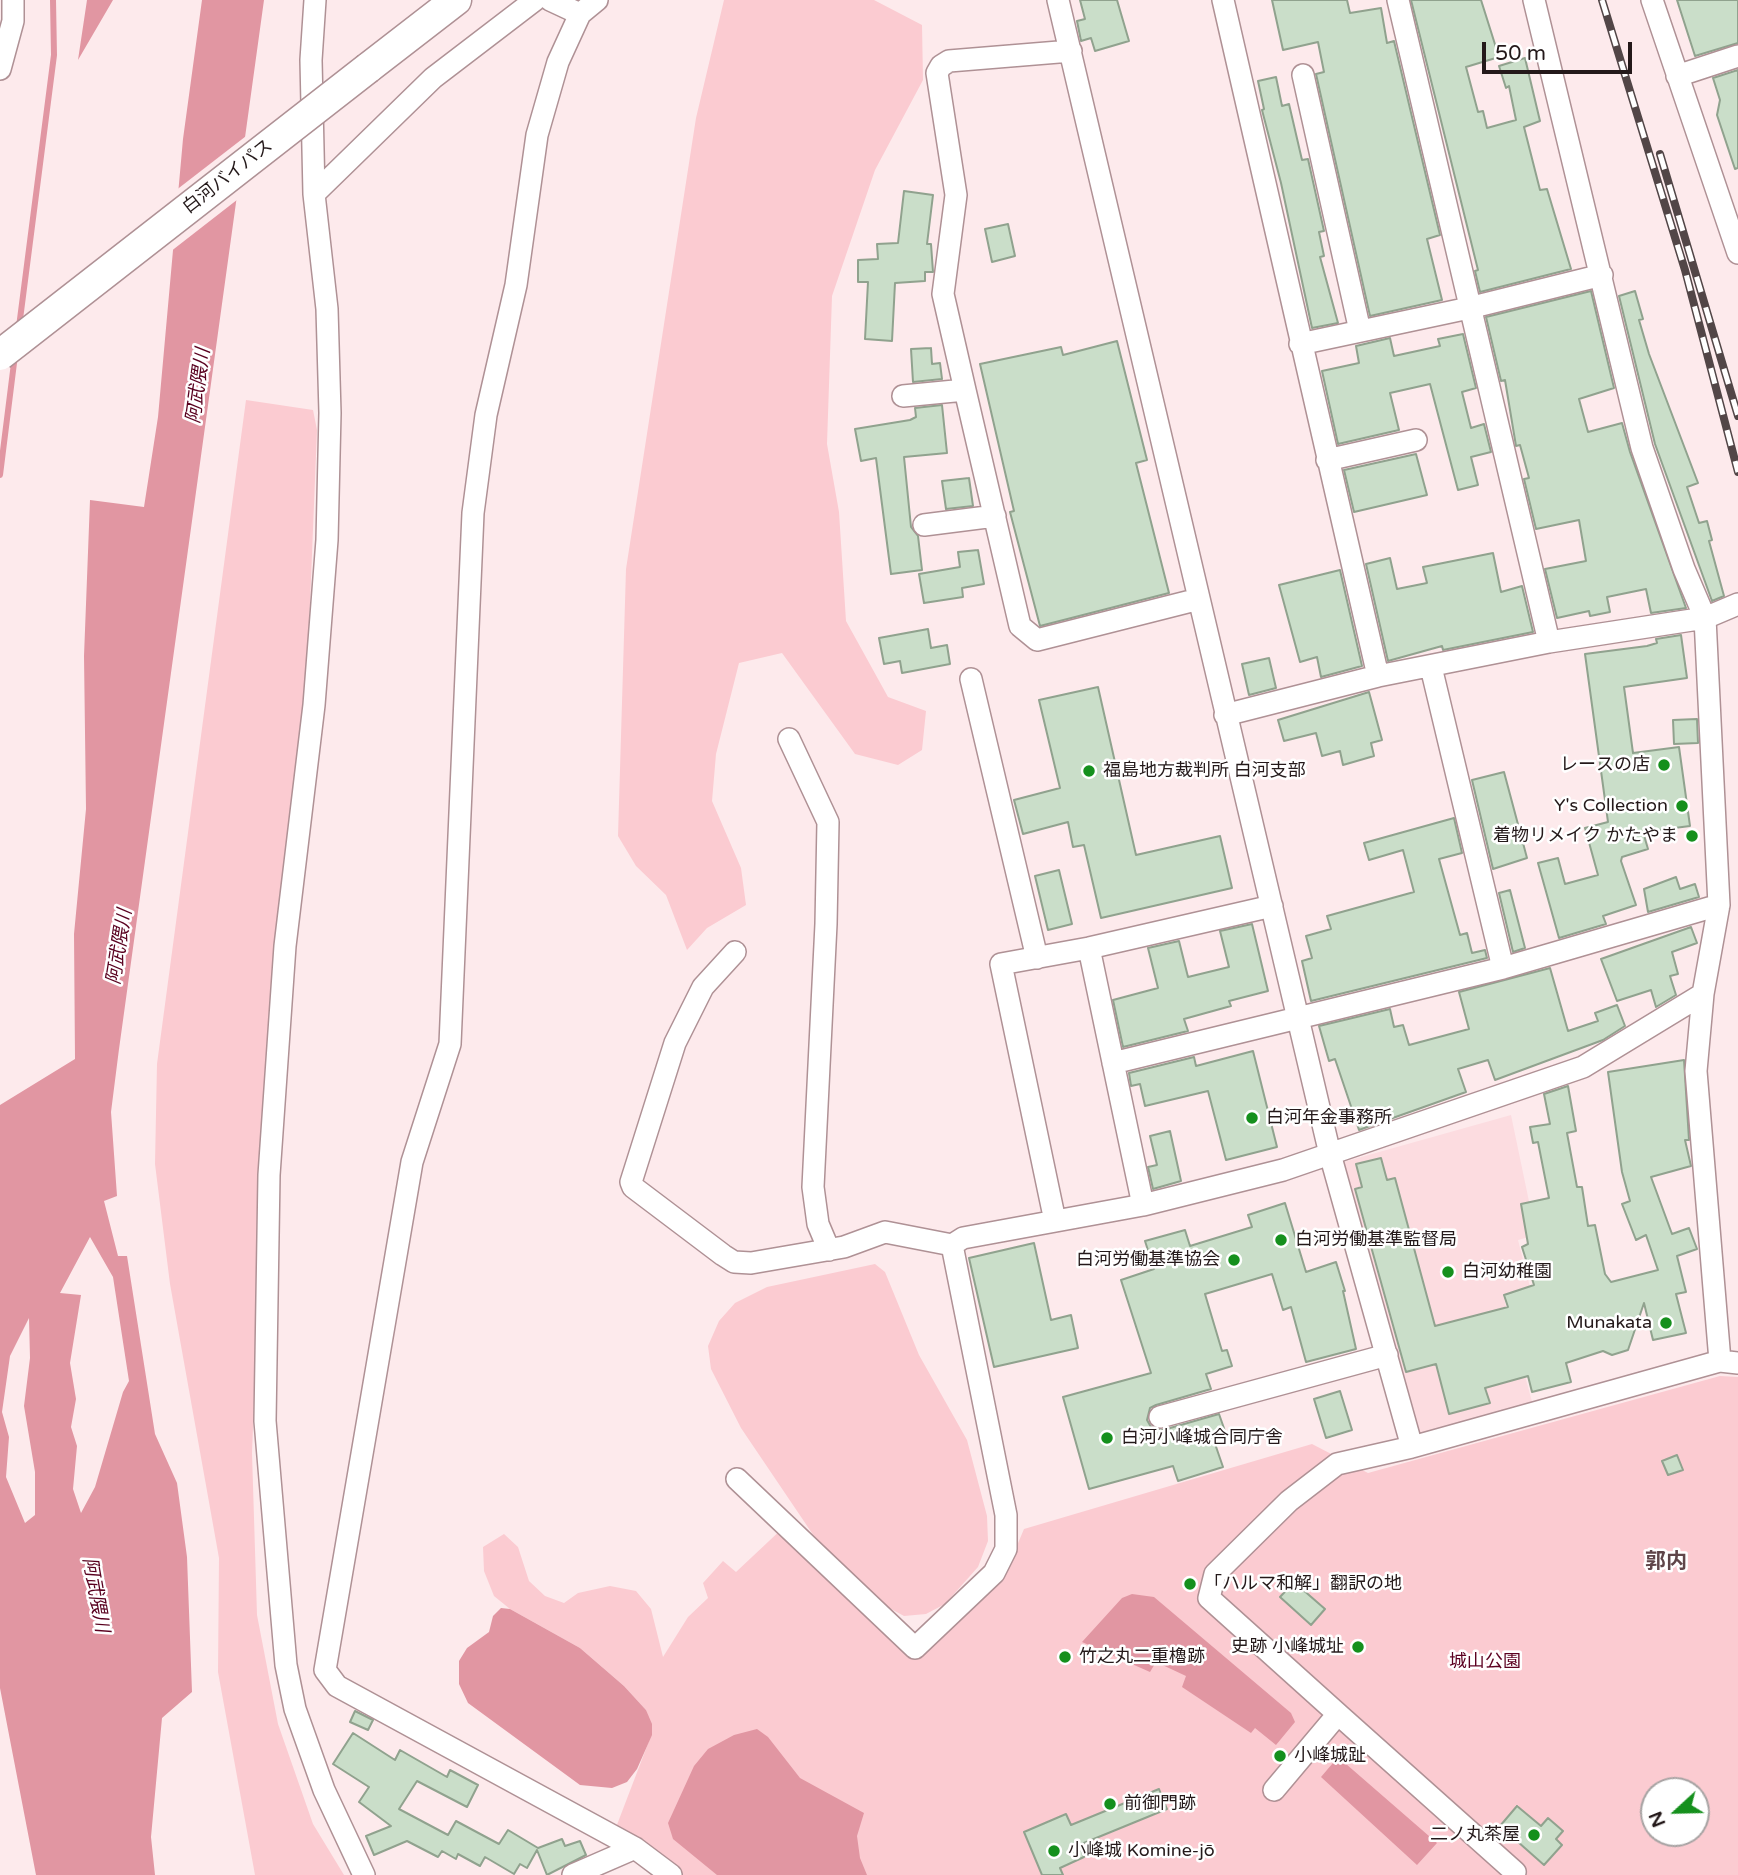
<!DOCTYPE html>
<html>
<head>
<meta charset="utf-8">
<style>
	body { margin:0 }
	#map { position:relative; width:1738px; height:1875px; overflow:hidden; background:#fdeaec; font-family:"Varela Round",sans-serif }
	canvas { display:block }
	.north { position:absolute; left:1640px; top:1777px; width:70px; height:70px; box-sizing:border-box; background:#fff; border:2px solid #a7a3a3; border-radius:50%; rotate:248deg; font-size:19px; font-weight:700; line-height:28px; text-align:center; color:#24191a }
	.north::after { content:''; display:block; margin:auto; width:24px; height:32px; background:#15901d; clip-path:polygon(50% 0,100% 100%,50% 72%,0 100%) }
	.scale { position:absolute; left:1482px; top:42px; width:150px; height:32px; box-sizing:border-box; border:4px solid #24191a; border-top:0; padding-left:9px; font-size:21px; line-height:24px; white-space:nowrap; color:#24191a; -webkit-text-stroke:5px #fff; paint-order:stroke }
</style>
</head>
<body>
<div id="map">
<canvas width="1738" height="1875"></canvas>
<div class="north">N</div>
<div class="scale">50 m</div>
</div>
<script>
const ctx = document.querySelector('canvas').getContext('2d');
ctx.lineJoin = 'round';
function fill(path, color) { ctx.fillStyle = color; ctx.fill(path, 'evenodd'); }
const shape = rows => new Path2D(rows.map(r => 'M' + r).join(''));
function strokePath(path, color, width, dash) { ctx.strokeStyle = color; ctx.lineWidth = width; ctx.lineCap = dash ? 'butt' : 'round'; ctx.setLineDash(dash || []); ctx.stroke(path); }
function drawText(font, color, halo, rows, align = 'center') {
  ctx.font = font + ' "Varela Round","Noto Sans JP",sans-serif'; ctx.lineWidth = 5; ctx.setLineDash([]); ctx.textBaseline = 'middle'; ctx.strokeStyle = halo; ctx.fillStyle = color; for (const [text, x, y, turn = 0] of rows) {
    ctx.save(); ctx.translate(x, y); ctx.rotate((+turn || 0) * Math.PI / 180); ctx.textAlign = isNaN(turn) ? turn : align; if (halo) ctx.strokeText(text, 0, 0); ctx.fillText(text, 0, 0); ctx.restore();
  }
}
fill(shape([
	[1511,1115,1536,1235,1518,1240,1530,1287,1503,1295,1534,1409,1416,1441,1340,1163]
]), '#fcdce0');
fill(shape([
	[724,0,874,0,922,25,923,80,875,170,832,296,827,444,839,512,846,621,888,697,926,711,922,750,898,765,855,754,782,653,739,663,716,754,712,801,741,868,746,905,707,928,687,950,666,895,636,866,618,836,626,569,696,118],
	[246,400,313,410,317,430,306,703,267,1070,252,1453,257,1615,278,1724,313,1824,344,1875,255,1875,218,1672,219,1558,170,1284,155,1164,157,1064],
	[875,1264,885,1272,919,1355,967,1440,987,1516,988,1541,978,1567,945,1604,926,1614,904,1616,880,1603,820,1545,741,1428,711,1369,708,1346,719,1321,735,1303,767,1287],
	[1720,1376,1738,1377,1738,1875,682,1875,642,1844,615,1830,649,1741,646,1710,624,1686,580,1648,510,1609,494,1596,484,1571,483,1547,504,1534,518,1547,529,1581,545,1596,564,1603,578,1593,610,1586,636,1591,651,1609,663,1657,688,1617,708,1598,703,1583,723,1561,736,1572,785,1526,917,1654,1013,1555,1024,1529,1312,1444,1368,1473],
	[1654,1791,1696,1791,1696,1833,1654,1833]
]), '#fbcbd1');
fill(shape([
	[87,0,113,0,78,60],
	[202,0,264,0,119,1049,111,1112,117,1196,104,1201,118,1256,127,1256,155,1434,177,1483,187,1557,192,1692,162,1718,151,1837,155,1875,36,1875,0,1688,0,1105,75,1059,74,934,86,809,84,656,90,500,144,507,158,417,183,139],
	[90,1237,113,1277,129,1381,123,1392,95,1487,81,1513,73,1489,77,1446,71,1427,76,1399,70,1363,81,1295,60,1293],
	[29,1318,30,1358,24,1406,35,1472,35,1515,25,1523,6,1477,9,1437,2,1412,10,1356],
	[1132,1594,1154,1597,1291,1713,1295,1722,1276,1745,1255,1728,1251,1733,1182,1687,1186,1676,1156,1662,1150,1672,1082,1642,1122,1598],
	[501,1608,510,1609,580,1648,624,1686,646,1710,652,1724,652,1735,637,1769,627,1782,612,1788,580,1785,468,1703,459,1684,459,1661,467,1648,489,1632,493,1616],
	[757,1729,768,1737,800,1778,864,1813,857,1836,860,1858,867,1875,717,1875,673,1839,668,1823,694,1766,708,1749,734,1735],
	[1338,1757,1437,1843,1417,1865,1321,1777]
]), '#e196a2');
fill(shape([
	[250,133,242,196,170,252,175,191]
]), '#fdeaec');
strokePath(shape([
	[19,327,54,55,53,0],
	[0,475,15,355]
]), '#e196a2', 6);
const building = shape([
	[1080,0,1117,0,1129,41,1095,51,1091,38,1081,41,1077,21,1085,19,1080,0],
	[1272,0,1347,0,1350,13,1381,8,1387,43,1394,41,1440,235,1427,239,1442,300,1370,316,1316,74,1324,72,1318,42,1283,50,1272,0],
	[1411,0,1481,0,1499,57,1466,67,1478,112,1483,111,1487,128,1516,120,1509,86,1506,88,1499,66,1525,58,1540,121,1524,127,1540,190,1547,189,1571,269,1480,292,1475,271,1478,270,1411,0],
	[1677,0,1738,0,1738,43,1695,56,1677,0],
	[1738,70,1738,168,1735,169,1717,115,1720,100,1713,78,1738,70],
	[1276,77,1282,106,1289,104,1302,160,1308,159,1324,231,1319,232,1324,256,1320,257,1338,323,1312,328,1281,183,1262,110,1264,109,1258,81,1276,77],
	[904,191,933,195,927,244,931,244,933,272,925,272,925,281,895,283,892,341,865,339,868,282,858,282,858,260,878,259,877,244,898,243,904,191],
	[1008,224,1015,256,992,262,985,229,1008,224],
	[1591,291,1614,388,1579,399,1588,432,1622,423,1630,452,1686,608,1651,613,1646,589,1607,597,1610,612,1590,616,1589,611,1557,618,1545,569,1586,561,1579,520,1536,529,1524,479,1529,478,1520,445,1516,446,1505,380,1501,381,1486,317,1591,291],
	[1635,291,1643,319,1639,320,1649,354,1698,483,1687,487,1699,523,1707,521,1712,540,1709,541,1724,596,1712,601,1655,444,1619,296,1635,291],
	[1463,334,1476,388,1462,392,1471,428,1484,424,1491,452,1471,457,1478,485,1458,490,1430,384,1390,393,1399,430,1338,444,1322,371,1359,363,1356,346,1390,338,1394,356,1440,346,1438,339,1463,334],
	[1117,341,1147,460,1136,463,1169,593,1040,626,1010,512,1014,511,980,364,1061,347,1063,355,1117,341],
	[931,348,932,364,940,363,942,379,913,382,911,349,931,348],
	[942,405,947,453,904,457,911,527,918,536,922,570,891,574,876,458,861,461,855,429,910,420,916,417,915,408,942,405],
	[1416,454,1427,495,1354,512,1344,470,1416,454],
	[969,478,973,506,946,509,942,481,969,478],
	[978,550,984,584,962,588,963,597,924,603,919,574,960,567,958,552,978,550],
	[1493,553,1501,592,1522,586,1533,632,1443,650,1442,646,1388,661,1366,564,1390,558,1397,589,1427,583,1423,567,1493,553],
	[1340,570,1362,666,1321,677,1317,657,1300,662,1279,585,1340,570],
	[928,629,931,648,947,645,950,664,902,673,900,661,884,664,879,638,928,629],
	[1681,635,1687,678,1624,687,1633,753,1679,747,1690,826,1643,832,1648,849,1622,857,1621,861,1636,905,1603,916,1606,924,1559,938,1538,863,1558,858,1565,884,1598,875,1585,828,1608,822,1585,654,1647,646,1657,643,1656,639,1681,635],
	[1269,658,1276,688,1249,695,1242,664,1269,658],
	[1098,687,1136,855,1220,836,1232,888,1101,918,1084,845,1073,847,1068,822,1023,834,1014,800,1060,788,1039,700,1098,687],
	[1369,692,1382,740,1371,743,1374,756,1343,765,1340,751,1322,756,1316,733,1284,741,1278,720,1369,692],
	[1697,719,1698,743,1674,744,1673,720,1697,719],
	[1504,772,1527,858,1493,869,1472,780,1504,772],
	[1454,818,1462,853,1439,859,1460,935,1467,933,1472,953,1485,950,1487,958,1311,1001,1302,961,1312,958,1306,936,1331,929,1327,916,1414,892,1403,850,1369,860,1364,843,1454,818],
	[1059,870,1072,924,1048,930,1035,876,1059,870],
	[1676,877,1680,889,1695,884,1699,897,1648,912,1644,889,1676,877],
	[1510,890,1525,948,1513,952,1499,893,1510,890],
	[1252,924,1268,991,1229,1001,1231,1006,1184,1019,1188,1031,1123,1047,1113,1000,1158,988,1148,948,1179,941,1188,977,1229,967,1220,931,1252,924],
	[1691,927,1697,943,1672,952,1678,974,1670,976,1676,995,1656,1007,1651,990,1617,1001,1601,959,1691,927],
	[1550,968,1568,1031,1598,1021,1595,1013,1617,1005,1625,1026,1603,1040,1495,1080,1488,1060,1458,1069,1466,1092,1359,1130,1335,1059,1329,1061,1319,1026,1390,1009,1394,1027,1403,1025,1409,1045,1469,1029,1459,992,1550,968],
	[1253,1051,1277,1147,1226,1160,1208,1091,1145,1106,1140,1084,1131,1086,1129,1073,1194,1057,1196,1066,1253,1051],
	[1684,1060,1689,1140,1685,1140,1691,1166,1651,1177,1672,1234,1689,1228,1697,1249,1677,1256,1686,1292,1676,1294,1686,1333,1653,1340,1644,1303,1628,1350,1612,1355,1603,1351,1566,1363,1571,1382,1532,1392,1528,1376,1485,1388,1490,1403,1449,1414,1436,1364,1406,1372,1355,1189,1362,1187,1356,1164,1381,1158,1387,1180,1395,1178,1435,1326,1508,1307,1504,1295,1534,1285,1522,1247,1528,1244,1521,1204,1549,1198,1538,1142,1533,1143,1530,1127,1550,1124,1544,1094,1568,1086,1576,1131,1567,1133,1577,1187,1582,1187,1588,1226,1595,1225,1605,1274,1611,1282,1658,1270,1646,1235,1636,1240,1622,1204,1630,1201,1622,1172,1608,1072,1684,1060],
	[1170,1131,1181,1181,1153,1189,1148,1167,1157,1165,1150,1136,1170,1131],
	[1285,1203,1306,1272,1336,1262,1345,1291,1343,1291,1356,1349,1306,1362,1291,1307,1283,1310,1272,1274,1205,1294,1222,1351,1227,1350,1232,1366,1206,1374,1211,1389,1156,1405,1150,1408,1147,1420,1151,1427,1163,1430,1219,1414,1226,1434,1213,1438,1223,1467,1178,1481,1173,1466,1089,1489,1063,1397,1151,1373,1121,1280,1154,1269,1145,1241,1185,1230,1190,1246,1252,1227,1248,1215,1285,1203],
	[1034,1243,1051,1320,1071,1315,1078,1348,994,1367,969,1258,1034,1243],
	[1340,1391,1352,1430,1326,1438,1314,1399,1340,1391],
	[1677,1455,1683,1470,1668,1475,1662,1461,1677,1455],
	[1294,1582,1325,1609,1311,1625,1280,1597,1294,1582],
	[355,1711,373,1720,368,1730,350,1722,355,1711],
	[353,1733,395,1760,400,1750,447,1777,450,1770,478,1785,467,1807,417,1781,399,1809,448,1835,456,1821,499,1844,508,1830,538,1848,562,1839,565,1846,580,1841,586,1855,547,1875,537,1850,527,1868,520,1864,514,1874,485,1857,480,1866,458,1854,456,1859,442,1851,438,1857,407,1841,374,1855,366,1836,391,1826,359,1802,369,1787,333,1764,353,1733],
	[1159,1789,1167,1809,1079,1845,1084,1857,1060,1868,1063,1875,1042,1875,1024,1832,1066,1814,1071,1825,1159,1789],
	[1517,1806,1541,1826,1548,1818,1563,1831,1556,1839,1562,1845,1544,1865,1500,1826,1517,1806]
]);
fill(building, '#cadec9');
strokePath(building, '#90a28e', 2);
const minor = shape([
	[315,0,311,60,314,194,327,309,330,413,327,540,314,705,285,946,269,1175,265,1421,286,1665,295,1709,324,1790,364,1875],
	[550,0,580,14],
	[597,0,580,14,558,62,537,135,516,285,486,415,473,513,450,1044,412,1162,325,1670,337,1686,635,1848,671,1875],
	[1058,0,1330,1154,1412,1447],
	[1223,0,1378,676],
	[1398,0,1549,642],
	[1534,0,1642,448,1684,569,1705,618,1719,905,1703,994,1696,1071,1720,1361],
	[1652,0,1738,253],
	[1071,51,949,61,941,66,937,73,956,195,943,294,965,390,1020,626,1037,640,1199,599],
	[0,69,13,21,13,0],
	[1303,75,1360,331],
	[1677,76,1738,56],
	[314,194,433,78,535,0],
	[1300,344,1469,308,1602,275],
	[903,396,965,390],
	[1327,460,1416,440],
	[924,525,995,516],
	[1431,667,1503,968],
	[971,679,1037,958],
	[1225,715,1378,676,1549,642,1705,618,1738,604],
	[789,739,828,822,826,924,813,1187,818,1224,829,1250],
	[1089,948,1143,1205],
	[735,952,703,987,675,1043,631,1182,633,1187,723,1255,734,1262,751,1263,844,1247,885,1232,952,1245,963,1238,1143,1205,1283,1170,1583,1067,1703,994],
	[1113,1063,1503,968,1719,905],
	[1055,1221,1001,964,1089,948,1272,906],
	[1160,1417,1387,1355],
	[737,1479,915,1648,994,1573,1006,1549,1006,1515,952,1245],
	[1338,1714,1515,1872,1514,1875],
	[1274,1790,1338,1714,1209,1598,1215,1574,1289,1501,1337,1464,1412,1447,1720,1361,1738,1363],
	[573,1875,635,1848]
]);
const highway = shape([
	[368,68,456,0]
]);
strokePath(minor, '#af9195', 24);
strokePath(highway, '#af9195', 33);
strokePath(minor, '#fff', 21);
strokePath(highway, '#fff', 30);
const rail = shape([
	[1602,0,1685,270,1738,472],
	[1660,154,1738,416]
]);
strokePath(rail, '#524647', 8);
strokePath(rail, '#fff', 5, [16]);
const highwayBridge = shape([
	[0,355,368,68]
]);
strokePath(highwayBridge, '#af9195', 33, []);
strokePath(highwayBridge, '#fff', 30);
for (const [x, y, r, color] of [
	[1664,765,7,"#15901d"],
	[1089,771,7,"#15901d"],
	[1682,806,7,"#15901d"],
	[1692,836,7,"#15901d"],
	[1252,1118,7,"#15901d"],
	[1281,1240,7,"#15901d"],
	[1234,1260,7,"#15901d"],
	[1448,1272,7,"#15901d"],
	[1666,1323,7,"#15901d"],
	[1107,1438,7,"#15901d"],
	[1190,1584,7,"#15901d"],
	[1358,1647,7,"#15901d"],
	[1065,1657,7,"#15901d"],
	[1280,1756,7,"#15901d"],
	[1110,1804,7,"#15901d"],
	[1534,1835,7,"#15901d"],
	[1054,1851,7,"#15901d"]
]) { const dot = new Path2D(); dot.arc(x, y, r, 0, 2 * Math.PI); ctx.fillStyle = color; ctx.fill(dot); strokePath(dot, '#fff', 2.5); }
drawText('18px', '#24191a', '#fff', [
	["白河バイパス",228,177,-38]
]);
drawText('18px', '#24191a', '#fff', [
	["レースの店",1650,765,"right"],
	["福島地方裁判所 白河支部",1103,771],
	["Y's Collection",1668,806,"right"],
	["着物リメイク かたやま",1678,836,"right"],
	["白河年金事務所",1266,1118],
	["白河労働基準監督局",1295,1240],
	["白河労働基準協会",1220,1260,"right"],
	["白河幼稚園",1462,1272],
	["Munakata",1652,1323,"right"],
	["白河小峰城合同庁舎",1121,1438],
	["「ハルマ和解」翻訳の地",1204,1584],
	["史跡 小峰城址",1344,1647,"right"],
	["竹之丸二重櫓跡",1079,1657],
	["小峰城趾",1294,1756],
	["前御門跡",1124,1804],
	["二ノ丸茶屋",1520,1835,"right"],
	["小峰城 Komine-jō",1068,1851]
], 'left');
drawText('18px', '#5c0121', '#fff', [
	["城山公園",1485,1662]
]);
drawText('italic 19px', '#59001f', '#fff', [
	["阿武隈川",199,386,-82],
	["阿武隈川",120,947,-81],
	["阿武隈川",95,1595,80]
]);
drawText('bold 21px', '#5f4549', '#fff', [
	["郭内",1666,1562]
]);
</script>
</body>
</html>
